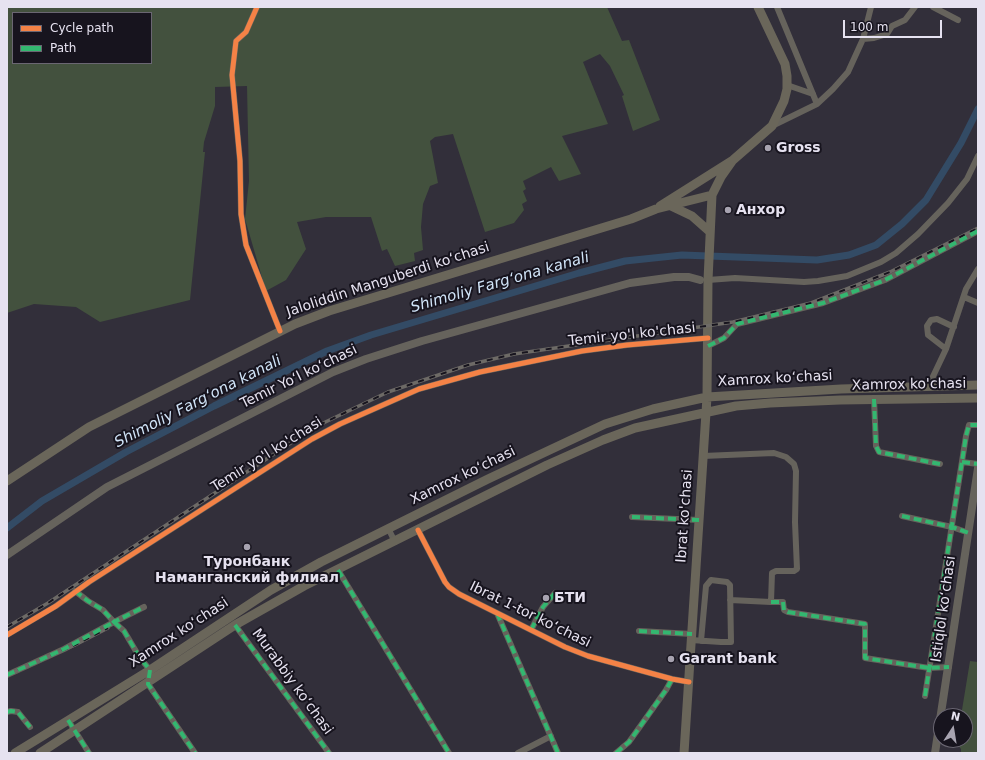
<!DOCTYPE html>
<html>
<head>
<meta charset="utf-8">
<style>
	body { margin:0 }
	#map { position:relative; width:985px; height:760px; overflow:hidden; background:#322f3a; font-family:"DejaVu Sans",sans-serif }
	canvas { display:block }
	.frame { position:absolute; inset:0; border:8px solid #e6e2f0; pointer-events:none }
	.legend { position:absolute; left:12px; top:12px; width:140px; height:52px; box-sizing:border-box; background:#17141e; border:1px solid #6a6672; margin:0; padding:5px 7px; list-style:none; font-size:12px; color:#e6e2f0 }
	.legend li { display:flex; align-items:center; gap:8px; height:20px }
	.legend b { width:20px; border:1px solid #6a6672 }
	.north { position:absolute; left:933px; top:708px; width:40px; height:40px; box-sizing:border-box; background:#17141e; border:1px solid #6a6672; border-radius:50%; rotate:12deg; font-size:11px; font-weight:700; line-height:16px; text-align:center; color:#e6e2f0 }
	.north::after { content:''; display:block; margin:auto; width:14px; height:18px; background:#a7a3b0; clip-path:polygon(50% 0,100% 100%,50% 72%,0 100%) }
	.scale { position:absolute; left:843px; top:20px; width:99px; height:18px; box-sizing:border-box; border:2px solid #e6e2f0; border-top:0; padding-left:5px; font-size:12px; line-height:14px; white-space:nowrap; color:#e6e2f0; -webkit-text-stroke:3px #17141e; paint-order:stroke }
</style>
</head>
<body>
<div id="map">
<canvas width="985" height="760"></canvas>
<div class="frame"></div>
<ul class="legend">
<li><b style="height:5px;background:#f48246"></b>Cycle path</li>
<li><b style="height:5px;background:#33b770"></b>Path</li>
</ul>
<div class="north">N</div>
<div class="scale">100 m</div>
</div>
<script>
const ctx = document.querySelector('canvas').getContext('2d');
ctx.lineJoin = 'round';
function fill(path, color) { ctx.fillStyle = color; ctx.fill(path, 'evenodd'); }
const shape = rows => new Path2D(rows.map(r => 'M' + r).join(''));
function strokePath(path, color, width, dash) { ctx.strokeStyle = color; ctx.lineWidth = width; ctx.lineCap = dash ? 'butt' : 'round'; ctx.setLineDash(dash || []); ctx.stroke(path); }
function drawText(font, color, halo, rows, align = 'center') {
  ctx.font = font + ' "DejaVu Sans",sans-serif'; ctx.lineWidth = 4; ctx.setLineDash([]); ctx.textBaseline = 'middle'; ctx.strokeStyle = halo; ctx.fillStyle = color; for (const [text, x, y, turn = 0] of rows) {
    ctx.save(); ctx.translate(x, y); ctx.rotate((+turn || 0) * Math.PI / 180); ctx.textAlign = isNaN(turn) ? turn : align; if (halo) ctx.strokeText(text, 0, 0); ctx.fillText(text, 0, 0); ctx.restore();
  }
}
fill(shape([
	[7,7,607,7,622,41,629,40,660,120,633,131,622,96,624,95,610,66,600,54,583,62,608,124,562,136,581,174,559,181,551,167,523,181,526,189,523,191,527,201,522,204,524,210,514,223,485,232,453,134,435,137,430,141,438,183,430,186,423,204,421,227,423,250,414,253,415,261,395,266,387,249,382,251,371,217,326,217,297,222,306,249,286,280,266,291,245,219,249,181,247,86,215,87,215,106,204,142,203,152,205,152,190,300,100,322,76,307,34,304,7,313],
	[13,13,151,13,151,63,13,63],
	[970,661,978,662,978,753,961,753,961,749,957,744,957,740,965,740,965,716,961,716]
]), '#43513e');
strokePath(shape([
	[7,528,42,501,126,452,214,406,327,351,371,335,579,273,625,261,682,255,817,260,849,255,876,245,902,224,926,200,961,143,978,109]
]), '#334b65', 7);
strokePath(shape([
	[257,7,246,32,236,41,232,75,240,161,241,214,246,245,280,331],
	[777,7,817,104],
	[933,7,958,20],
	[863,39,874,38,887,34,892,26,905,20,915,7],
	[787,85,813,94],
	[772,126,817,104,833,89,848,72,863,39,871,7],
	[708,280,735,278,804,282,818,281,847,276,881,262,896,253,918,234,948,203,967,179,978,156],
	[964,297,978,303],
	[708,346,724,338,737,324,823,303,885,280,978,231],
	[946,349,928,335,927,326,931,320,937,319,954,327],
	[928,387,946,349,966,289,978,269],
	[874,399,876,446,879,452,940,464],
	[703,456,774,453,786,457,794,464,796,471,795,522,797,569,794,571,776,571,772,573,771,602,730,600],
	[962,462,978,464],
	[902,516,952,527,969,533],
	[632,517,699,520],
	[388,528,395,542],
	[418,530,445,582,449,587,459,594,565,647,588,656,672,679,689,682],
	[338,570,449,753],
	[75,591,88,601,103,610,114,622,144,607],
	[771,602,783,602,784,610,788,612,865,624,865,658,929,668,949,667],
	[497,613,558,753],
	[235,625,329,753],
	[531,630,543,607,555,593],
	[639,631,692,634],
	[7,635,56,606,89,582,312,439,340,424,419,389,480,372,582,351,627,345,708,338],
	[691,640,721,642,731,642,730,585,727,582,711,580,706,586,701,641],
	[7,675,64,649,114,622,124,631,140,658,150,670,148,684,195,753],
	[925,696,966,436,969,425,978,425],
	[7,712,11,711,18,712,30,727],
	[68,720,89,753],
	[518,753,551,736],
	[616,753,629,742,666,690,672,679]
]), '#66635c', 6);
strokePath(shape([
	[7,555,107,487,333,372,366,359,422,341,630,283,674,277,689,277,700,280],
	[935,753,978,468]
]), '#66635c', 8);
strokePath(shape([
	[660,206,733,160,772,126,784,101,787,89,787,76,785,64,758,7],
	[671,206,692,216,710,232],
	[7,481,89,427,295,324,329,311,631,219,656,209,712,195],
	[15,753,150,670,271,590,321,562,488,479,605,424,653,409,707,397,841,389,978,385],
	[40,753,235,625,304,586,547,465,603,440,635,428,736,406,770,403,840,400,978,398],
	[684,753,707,397,708,280,712,195,721,177,733,160]
]), '#6a665a', 9);
const rail = shape([
	[7,627,48,603,315,427,388,392,468,365,514,354,733,322,811,303,890,272,978,228],
	[7,675,75,645,108,628]
]);
strokePath(rail, '#6d6a66', 3.5);
strokePath(rail, '#17141e', 2, [6]);
strokePath(shape([
	[708,346,724,338,737,324,823,303,885,280,978,231],
	[874,399,876,446,879,452,940,464],
	[962,462,978,464],
	[902,516,952,527,969,533],
	[632,517,699,520],
	[338,570,449,753],
	[75,591,88,601,103,610,114,622,144,607],
	[771,602,783,602,784,610,788,612,865,624,865,658,929,668,949,667],
	[497,613,558,753],
	[235,625,329,753],
	[531,630,543,607,555,593],
	[639,631,692,634],
	[7,675,64,649,114,622,124,631,140,658,150,670,148,684,195,753],
	[925,696,966,436,969,425,978,425],
	[7,712,11,711,18,712,30,727],
	[68,720,89,753],
	[616,753,629,742,666,690,672,679]
]), '#33b770', 4, [8, 4]);
strokePath(shape([
	[257,7,246,32,236,41,232,75,240,161,241,214,246,245,280,331],
	[418,530,445,582,449,587,459,594,565,647,588,656,672,679,689,682],
	[7,635,56,606,89,582,312,439,340,424,419,389,480,372,582,351,627,345,708,338]
]), '#f48246', 5);
for (const [x, y, r, color] of [
	[768,148,4,"#a7a3b0"],
	[728,210,4,"#a7a3b0"],
	[247,547,4,"#a7a3b0"],
	[546,598,4,"#a7a3b0"],
	[671,659,4,"#a7a3b0"]
]) { const dot = new Path2D(); dot.arc(x, y, r, 0, 2 * Math.PI); ctx.fillStyle = color; ctx.fill(dot); strokePath(dot, '#17141e', 1.5); }
drawText('bold 14px', '#e6e2f0', '#17141e', [
	["Gross",776,148],
	["Анхор",736,210],
	["Туронбанк",247,562,"center"],
	["Наманганский филиал",247,578,"center"],
	["БТИ",554,598],
	["Garant bank",679,659]
], 'left');
drawText('14px', '#e6e2f0', '#17141e', [
	["Jaloliddin Manguberdi koʻchasi",388,280,-18],
	["Temir yo'l ko'chasi",632,335,-6],
	["Temir Yoʻl koʻchasi",299,377,-26],
	["Xamrox koʻchasi",775,379,-3],
	["Xamrox ko'chasi",909,385,-1],
	["Temir yo'l ko'chasi",267,455,-32],
	["Xamrox koʻchasi",463,476,-26],
	["Ibrat ko'chasi",685,516,-86],
	["Istiqlol koʻchasi",944,609,-82],
	["Ibrat 1-tor koʻchasi",530,615,26],
	["Xamrox koʻchasi",179,633,-33],
	["Murabbiy ko‘chasi",292,682,54]
]);
drawText('italic 15px', '#d1e4f8', '#17141e', [
	["Shimoliy Fargʻona kanali",500,283,-16],
	["Shimoliy Fargʻona kanali",198,402,-27]
]);
</script>
</body>
</html>
